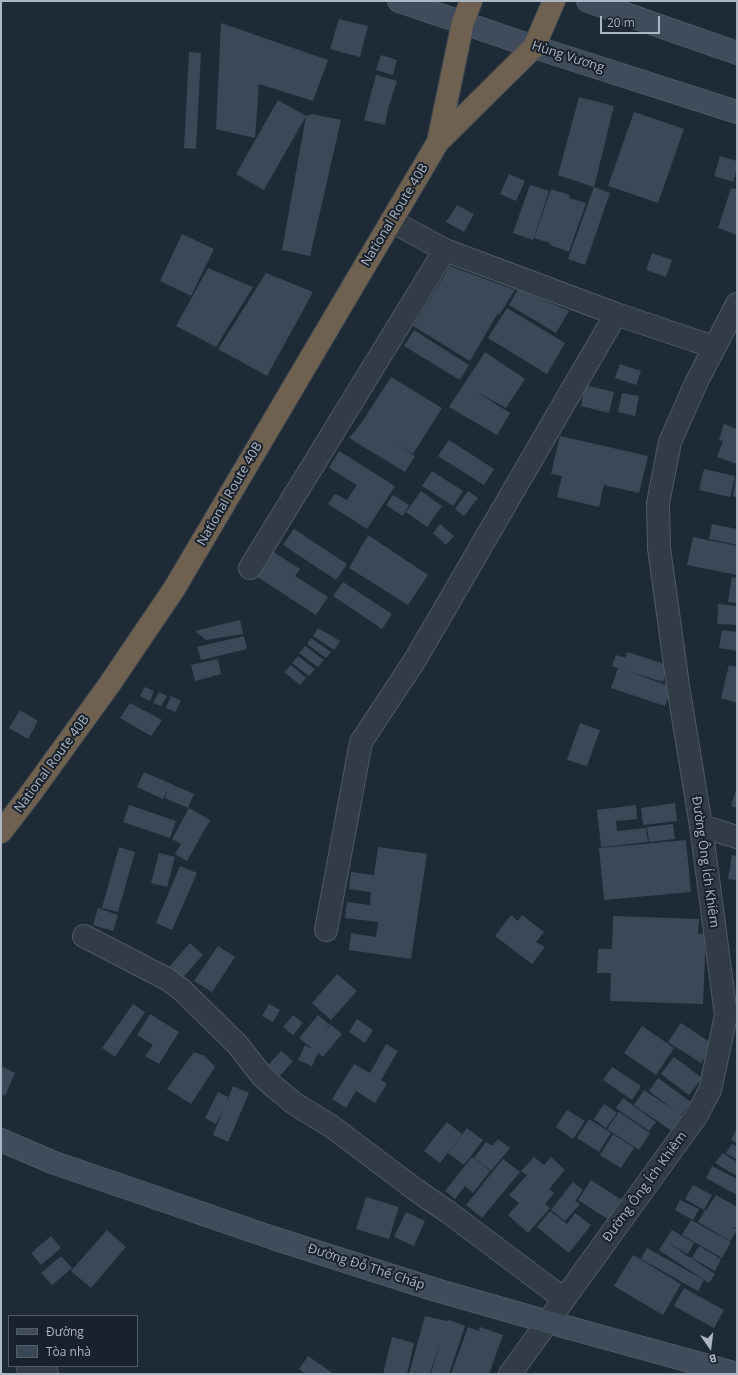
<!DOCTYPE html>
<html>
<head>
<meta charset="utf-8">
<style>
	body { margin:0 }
	#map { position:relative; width:738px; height:1375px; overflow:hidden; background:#1f2a37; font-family:"Open Sans",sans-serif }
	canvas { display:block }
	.frame { position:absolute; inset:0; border:2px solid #acb6c4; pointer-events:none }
	.legend { position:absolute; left:8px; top:1315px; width:130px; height:52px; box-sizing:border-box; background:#18212c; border:1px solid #535d69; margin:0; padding:5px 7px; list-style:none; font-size:12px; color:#acb6c4 }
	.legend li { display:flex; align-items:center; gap:8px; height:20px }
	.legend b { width:20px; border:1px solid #535d69 }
	.north { position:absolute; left:690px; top:1327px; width:40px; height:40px; -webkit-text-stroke:3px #18212c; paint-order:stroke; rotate:166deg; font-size:11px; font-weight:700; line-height:16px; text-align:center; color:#acb6c4 }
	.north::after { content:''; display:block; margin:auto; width:14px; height:18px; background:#acb6c4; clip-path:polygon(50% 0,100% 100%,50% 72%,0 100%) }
	.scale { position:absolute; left:600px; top:16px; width:60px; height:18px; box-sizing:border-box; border:2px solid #acb6c4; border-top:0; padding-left:5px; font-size:12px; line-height:14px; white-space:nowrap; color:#acb6c4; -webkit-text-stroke:3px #18212c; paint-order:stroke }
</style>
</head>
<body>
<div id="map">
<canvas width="738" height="1375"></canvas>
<div class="frame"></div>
<ul class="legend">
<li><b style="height:5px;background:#404b5b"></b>Đường</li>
<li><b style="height:11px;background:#3b4857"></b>Tòa nhà</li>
</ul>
<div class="north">B</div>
<div class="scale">20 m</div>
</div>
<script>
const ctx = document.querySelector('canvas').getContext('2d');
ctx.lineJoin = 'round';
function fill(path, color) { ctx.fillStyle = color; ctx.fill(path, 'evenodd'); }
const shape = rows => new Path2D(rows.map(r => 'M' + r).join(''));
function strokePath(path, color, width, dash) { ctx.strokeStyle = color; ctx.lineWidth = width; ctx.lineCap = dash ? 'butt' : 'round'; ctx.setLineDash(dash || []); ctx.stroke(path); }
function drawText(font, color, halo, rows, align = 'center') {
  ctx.font = font + ' "Open Sans",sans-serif'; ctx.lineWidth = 4; ctx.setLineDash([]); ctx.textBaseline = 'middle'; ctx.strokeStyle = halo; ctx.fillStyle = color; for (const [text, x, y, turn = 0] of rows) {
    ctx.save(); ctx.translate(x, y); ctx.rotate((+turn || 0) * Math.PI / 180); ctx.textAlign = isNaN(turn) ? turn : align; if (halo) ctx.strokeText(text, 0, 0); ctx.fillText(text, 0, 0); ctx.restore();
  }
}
fill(shape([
	[339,19,368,26,360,57,330,49],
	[221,23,328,60,313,101,259,84,255,138,216,129],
	[189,52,201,53,196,149,184,148],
	[381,55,397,60,393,75,376,70],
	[376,75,397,81,388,109,385,125,364,120],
	[579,97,614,106,594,187,558,175],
	[278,100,306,116,264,190,236,174],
	[634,112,684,129,658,203,608,186],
	[312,114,341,120,310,256,282,250,306,116],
	[720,156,737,161,737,169,733,182,714,176],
	[509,174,525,181,516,201,500,194],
	[530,185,549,191,533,240,513,233],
	[737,186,737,235,718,228,731,188,736,189],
	[594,187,610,193,585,265,568,259],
	[551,189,570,195,569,198,586,203,569,252,550,245,550,243,534,238],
	[457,205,474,214,464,232,446,222],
	[182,234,214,249,191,296,160,281],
	[652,253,672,260,666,277,646,270],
	[450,266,515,290,499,315,498,313,470,361,413,326],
	[208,268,253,287,216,347,176,326],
	[266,273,313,292,267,376,218,349],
	[518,289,569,311,556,333,509,305],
	[507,308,565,343,547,374,488,338],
	[414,330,469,365,460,380,404,346],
	[485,352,525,379,506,408,475,391,510,413,497,435,449,407],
	[620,364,641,371,636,385,615,378],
	[391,377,442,408,413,454,393,442,415,456,405,472,349,438,362,422],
	[585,385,614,392,609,413,581,406],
	[622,393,639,396,635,416,618,412],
	[724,424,737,429,737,464,717,457,723,441,719,440],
	[560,436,648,456,639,493,604,485,599,507,557,497,562,476,551,474],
	[449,440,494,469,484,485,438,456],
	[339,451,395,486,367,529,328,504,335,494,347,500,357,485,329,468],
	[704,469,735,476,730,497,699,490],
	[432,471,463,491,453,506,422,486],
	[736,477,737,477,737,497,733,496],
	[421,491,442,506,427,527,406,512],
	[468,491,478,498,464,516,455,509],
	[393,495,409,505,403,516,386,505],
	[440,524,454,536,446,545,433,533],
	[712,524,737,529,737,545,709,539],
	[294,529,347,564,336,580,283,545],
	[368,535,428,575,408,605,349,568],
	[693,537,737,546,737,575,687,565],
	[272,551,300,569,295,576,328,597,316,615,256,576],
	[732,577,737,578,737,603,728,602],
	[343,582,392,614,382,629,333,596],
	[718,604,737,606,737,625,717,624],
	[240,620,243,634,206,640,195,631],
	[318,628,340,641,334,650,313,636],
	[722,630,737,632,737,651,719,648],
	[244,636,247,649,201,660,197,647],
	[311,638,331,652,326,658,307,644],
	[305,646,324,660,318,667,299,653],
	[627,652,668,665,663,682,624,670,672,687,665,706,611,688,618,668,612,666,616,655,625,658],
	[298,656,315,669,309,676,292,663],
	[218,659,221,674,195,681,191,665],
	[291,665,306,678,300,685,284,672],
	[729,665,737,667,737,703,721,698],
	[145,687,154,691,150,701,140,696],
	[159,692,167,696,161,706,153,703],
	[171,696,181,701,175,712,166,708],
	[130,703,162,720,151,736,120,718],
	[20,710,38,721,28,739,9,728],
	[580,723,600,730,587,766,567,760],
	[144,772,194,794,188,808,165,798,168,789,163,799,137,787],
	[737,787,737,808,731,806],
	[675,803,677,821,643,825,641,808],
	[129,805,176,821,170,838,123,822],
	[636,805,637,819,616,821,617,831,646,828,648,842,601,847,597,810],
	[189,808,210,820,187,861,175,854,181,844,172,839],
	[673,824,675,839,649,842,647,827],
	[686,840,691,892,604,900,599,848],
	[119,847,135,852,118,912,102,908],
	[378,847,427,854,411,959,349,950,351,933,376,937,378,922,345,918,347,902,370,905,371,892,349,889,351,872,374,875],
	[159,853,175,857,167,887,151,883],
	[732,855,737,856,737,880,728,879],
	[180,866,197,873,172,930,156,923],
	[98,908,118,915,113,931,93,925],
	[511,915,518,921,522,915,544,932,536,942,545,947,532,964,495,936],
	[613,916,699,919,698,934,706,934,703,1004,610,1001,611,973,597,973,598,949,612,949],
	[190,943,203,955,168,994,155,983],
	[218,946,235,957,212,992,194,981],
	[337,974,357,991,331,1020,312,1003],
	[133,1004,145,1012,115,1057,102,1048],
	[269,1004,280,1010,273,1022,262,1016],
	[150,1014,179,1032,159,1064,145,1056,153,1045,137,1035],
	[293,1015,303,1023,293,1035,283,1027],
	[318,1015,330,1025,323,1034,331,1025,342,1034,323,1057,318,1053,312,1066,298,1060,305,1045,313,1049,299,1038],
	[357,1019,373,1030,365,1043,349,1032],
	[681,1023,714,1045,701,1063,668,1042],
	[642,1026,674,1048,656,1075,624,1053],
	[386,1044,398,1051,381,1080,376,1077,387,1084,375,1103,356,1091,346,1108,332,1099,354,1064,370,1073],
	[281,1051,293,1061,280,1076,268,1065],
	[194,1052,205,1056,215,1067,191,1104,167,1089],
	[674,1057,702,1078,689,1095,661,1074],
	[1,1066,15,1073,5,1096,1,1094],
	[612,1067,641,1086,632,1100,603,1080],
	[658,1078,691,1102,681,1115,684,1117,673,1132,634,1105,644,1090,675,1111,649,1091],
	[233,1086,249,1093,228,1142,213,1135,224,1108,216,1124,205,1118,218,1092,228,1097,226,1104],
	[623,1098,656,1122,649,1131,616,1108],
	[604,1104,617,1113,606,1128,594,1119],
	[567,1110,585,1121,573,1139,556,1127],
	[619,1112,650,1133,639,1150,607,1129],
	[589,1119,611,1133,599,1152,577,1138],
	[447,1122,462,1134,440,1163,424,1151],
	[467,1128,483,1140,464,1165,448,1153],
	[737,1128,737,1143,731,1140],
	[613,1134,634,1148,621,1168,600,1155],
	[498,1139,510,1148,491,1171,474,1158,486,1142,492,1146],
	[732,1144,737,1147,737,1160,726,1153],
	[723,1153,737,1162,737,1176,715,1163],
	[472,1157,490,1171,473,1193,465,1186,455,1199,445,1191],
	[534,1157,544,1165,551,1157,565,1170,549,1189,554,1193,545,1204,550,1208,528,1233,508,1215,519,1203,509,1195,527,1175,521,1171],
	[503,1159,520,1172,482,1218,466,1205],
	[712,1166,737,1179,737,1195,706,1178],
	[591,1180,625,1202,612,1222,578,1200],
	[573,1182,583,1190,575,1201,580,1204,565,1221,551,1210],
	[693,1185,712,1195,704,1210,685,1199],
	[716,1195,737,1207,737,1228,731,1226,737,1230,730,1241,698,1222,705,1210,706,1211],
	[366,1197,399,1207,389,1239,356,1229],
	[680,1200,699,1209,693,1220,675,1210],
	[550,1211,567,1224,575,1213,591,1225,569,1253,537,1227],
	[406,1212,425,1221,414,1246,394,1237],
	[691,1220,731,1242,722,1258,682,1235],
	[107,1230,126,1247,91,1288,71,1271],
	[672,1230,694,1243,688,1254,668,1243,715,1274,709,1283,659,1250],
	[51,1236,61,1248,41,1265,31,1253],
	[699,1246,721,1259,715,1271,692,1258],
	[647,1248,704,1280,698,1291,641,1259],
	[633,1255,681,1284,663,1315,614,1286],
	[61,1256,72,1268,52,1285,41,1273],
	[684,1288,724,1310,714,1328,674,1306],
	[425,1316,447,1321,449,1320,465,1326,449,1374,431,1374,441,1339,430,1374,409,1374],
	[468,1327,479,1331,480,1327,503,1335,489,1374,451,1374],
	[392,1337,414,1343,407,1374,383,1374],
	[308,1356,334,1374,306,1374,299,1369]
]), '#3b4857');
const street = shape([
	[391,221,445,250,616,314,714,347],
	[250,568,445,250],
	[701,826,737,837],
	[326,930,361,742,415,660,616,314],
	[84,936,167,979,182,990,237,1044,263,1077,272,1085,295,1104,331,1126,416,1190,448,1212,564,1299],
	[28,1368,47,1374],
	[510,1374,697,1115,710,1090,720,1044,726,1015,701,826,678,686,659,548,658,503,670,442,696,383,737,304]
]);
const secondary = shape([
	[399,1,534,47,737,112],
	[588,1,737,53],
	[1,1140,52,1162,273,1238,436,1290,548,1322,737,1374]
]);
const highway = shape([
	[438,142,463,22,471,1],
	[1,832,31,793,109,685,174,589,438,142,534,47,554,1]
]);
strokePath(street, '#505965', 24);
strokePath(secondary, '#505965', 24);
strokePath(highway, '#3d4652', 24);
strokePath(street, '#323c47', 22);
strokePath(secondary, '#404b5b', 22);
strokePath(highway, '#6e614f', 22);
drawText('13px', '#acb6c4', '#18212c', [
	["Hùng Vương",568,57,18],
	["National Route 40B",395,215,-59],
	["National Route 40B",230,494,-60],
	["National Route 40B",52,764,-54],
	["Đường Ông Ích Khiêm",705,862,82],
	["Đường Ông Ích Khiêm",645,1187,-54],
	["Đường Đỗ Thế Chấp",366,1267,18]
]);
</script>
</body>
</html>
